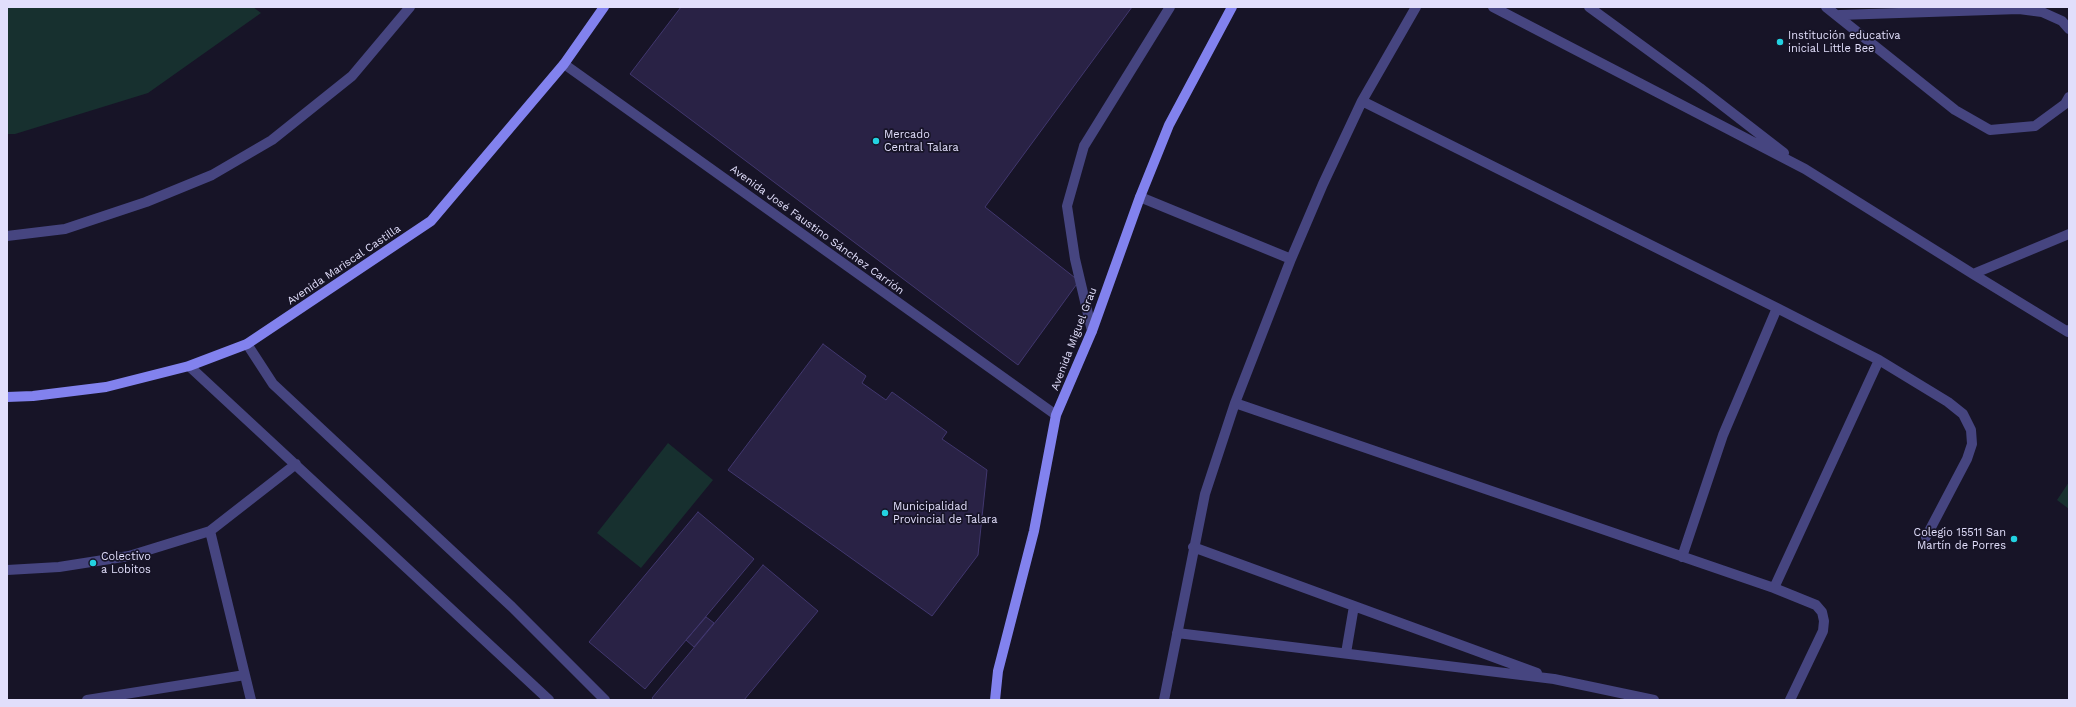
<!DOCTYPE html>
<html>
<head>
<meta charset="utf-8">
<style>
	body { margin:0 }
	#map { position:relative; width:2076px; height:707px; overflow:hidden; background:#171427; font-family:"Work Sans",sans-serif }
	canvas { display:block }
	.frame { position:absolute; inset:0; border:8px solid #e1defb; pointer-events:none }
</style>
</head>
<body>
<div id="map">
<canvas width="2076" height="707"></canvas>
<div class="frame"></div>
</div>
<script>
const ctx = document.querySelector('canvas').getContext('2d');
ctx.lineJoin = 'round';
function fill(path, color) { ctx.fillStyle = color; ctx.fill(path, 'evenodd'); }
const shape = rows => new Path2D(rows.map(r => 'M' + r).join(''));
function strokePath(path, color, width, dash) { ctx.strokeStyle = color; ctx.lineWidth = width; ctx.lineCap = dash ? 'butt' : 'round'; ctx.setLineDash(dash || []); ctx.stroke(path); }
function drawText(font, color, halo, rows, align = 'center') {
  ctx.font = font + ' "Work Sans",sans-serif'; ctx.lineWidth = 3.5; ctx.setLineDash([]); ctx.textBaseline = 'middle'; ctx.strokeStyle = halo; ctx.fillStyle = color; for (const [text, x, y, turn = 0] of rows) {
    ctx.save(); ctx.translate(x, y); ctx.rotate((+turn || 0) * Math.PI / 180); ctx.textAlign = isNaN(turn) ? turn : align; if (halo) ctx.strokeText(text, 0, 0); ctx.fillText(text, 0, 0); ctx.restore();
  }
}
fill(shape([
	[7,7,253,7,261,13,148,93,15,134,7,134],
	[668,443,713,480,641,568,597,533],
	[2069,482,2069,509,2057,500]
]), '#17302f');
const building = shape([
	[681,7,1132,7,985,207,1079,281,1018,365,630,74,681,7],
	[823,344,866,376,862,383,886,400,892,392,947,432,942,439,987,470,978,555,932,616,728,470,823,344],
	[698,512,754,559,645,689,589,642,698,512],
	[763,565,818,611,744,700,654,700,652,698,763,565],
	[706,617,714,623,694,647,686,640,706,617]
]);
fill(building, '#292245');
strokePath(building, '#41376e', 1);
strokePath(shape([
	[1493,7,1805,169,1973,274,2068,332,2069,330],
	[1589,7,1700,88,1784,153],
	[1826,7,1955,110,1990,130,2035,126,2065,104,2069,97],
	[1839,15,2019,9,2042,12,2062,21,2069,29],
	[564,64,1056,415],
	[1362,101,1777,308,1879,360,1948,402,1963,414,1971,430,1972,444,1967,459,1926,537],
	[1140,197,1291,259],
	[7,236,65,229,146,202,212,175,272,140,352,76,410,7],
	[1973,274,2069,234],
	[1092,331,1075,259,1067,206,1084,146,1170,7],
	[247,344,273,384,512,607,605,700],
	[189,366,549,700],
	[1235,403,1774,588,1816,605,1822,612,1824,621,1823,631,1790,700],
	[210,531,251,700],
	[1193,547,1537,673],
	[1682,557,1723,435,1777,308],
	[7,570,59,567,129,556,210,531,296,464],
	[1774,588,1879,360],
	[1177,633,1554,679,1654,700],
	[1346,653,1354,606],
	[87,700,245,675],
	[1164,700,1205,494,1235,403,1291,259,1323,184,1362,101,1416,7]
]), '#464580', 10);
strokePath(shape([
	[7,397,33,396,106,387,189,366,247,344,431,221,564,64,604,7],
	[995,700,998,671,1034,531,1056,415,1092,331,1140,197,1169,125,1232,7]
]), '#8282ee', 10);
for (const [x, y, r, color] of [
	[1780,42,4,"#23d2e1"],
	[876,141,4,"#23d2e1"],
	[885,513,4,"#23d2e1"],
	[2014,539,4,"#23d2e1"],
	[93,563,4,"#23d2e1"]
]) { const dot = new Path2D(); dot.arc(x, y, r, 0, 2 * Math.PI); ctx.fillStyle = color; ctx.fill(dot); strokePath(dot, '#171427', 1.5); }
drawText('11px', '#e1defb', '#171427', [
	["Institución educativa",1788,36],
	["inicial Little Bee",1788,49],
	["Mercado",884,135],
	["Central Talara",884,148],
	["Municipalidad",893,507],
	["Provincial de Talara",893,520],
	["Colegio 15511 San",2006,533,"right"],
	["Martín de Porres",2006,546,"right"],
	["Colectivo",101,557],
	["a Lobitos",101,570]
], 'left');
drawText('11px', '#e1defb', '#171427', [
	["Avenida José Faustino Sánchez Carrión",817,230,36],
	["Avenida Mariscal Castilla",344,265,-34],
	["Avenida Miguel Grau",1074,339,-69]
]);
</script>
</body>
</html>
